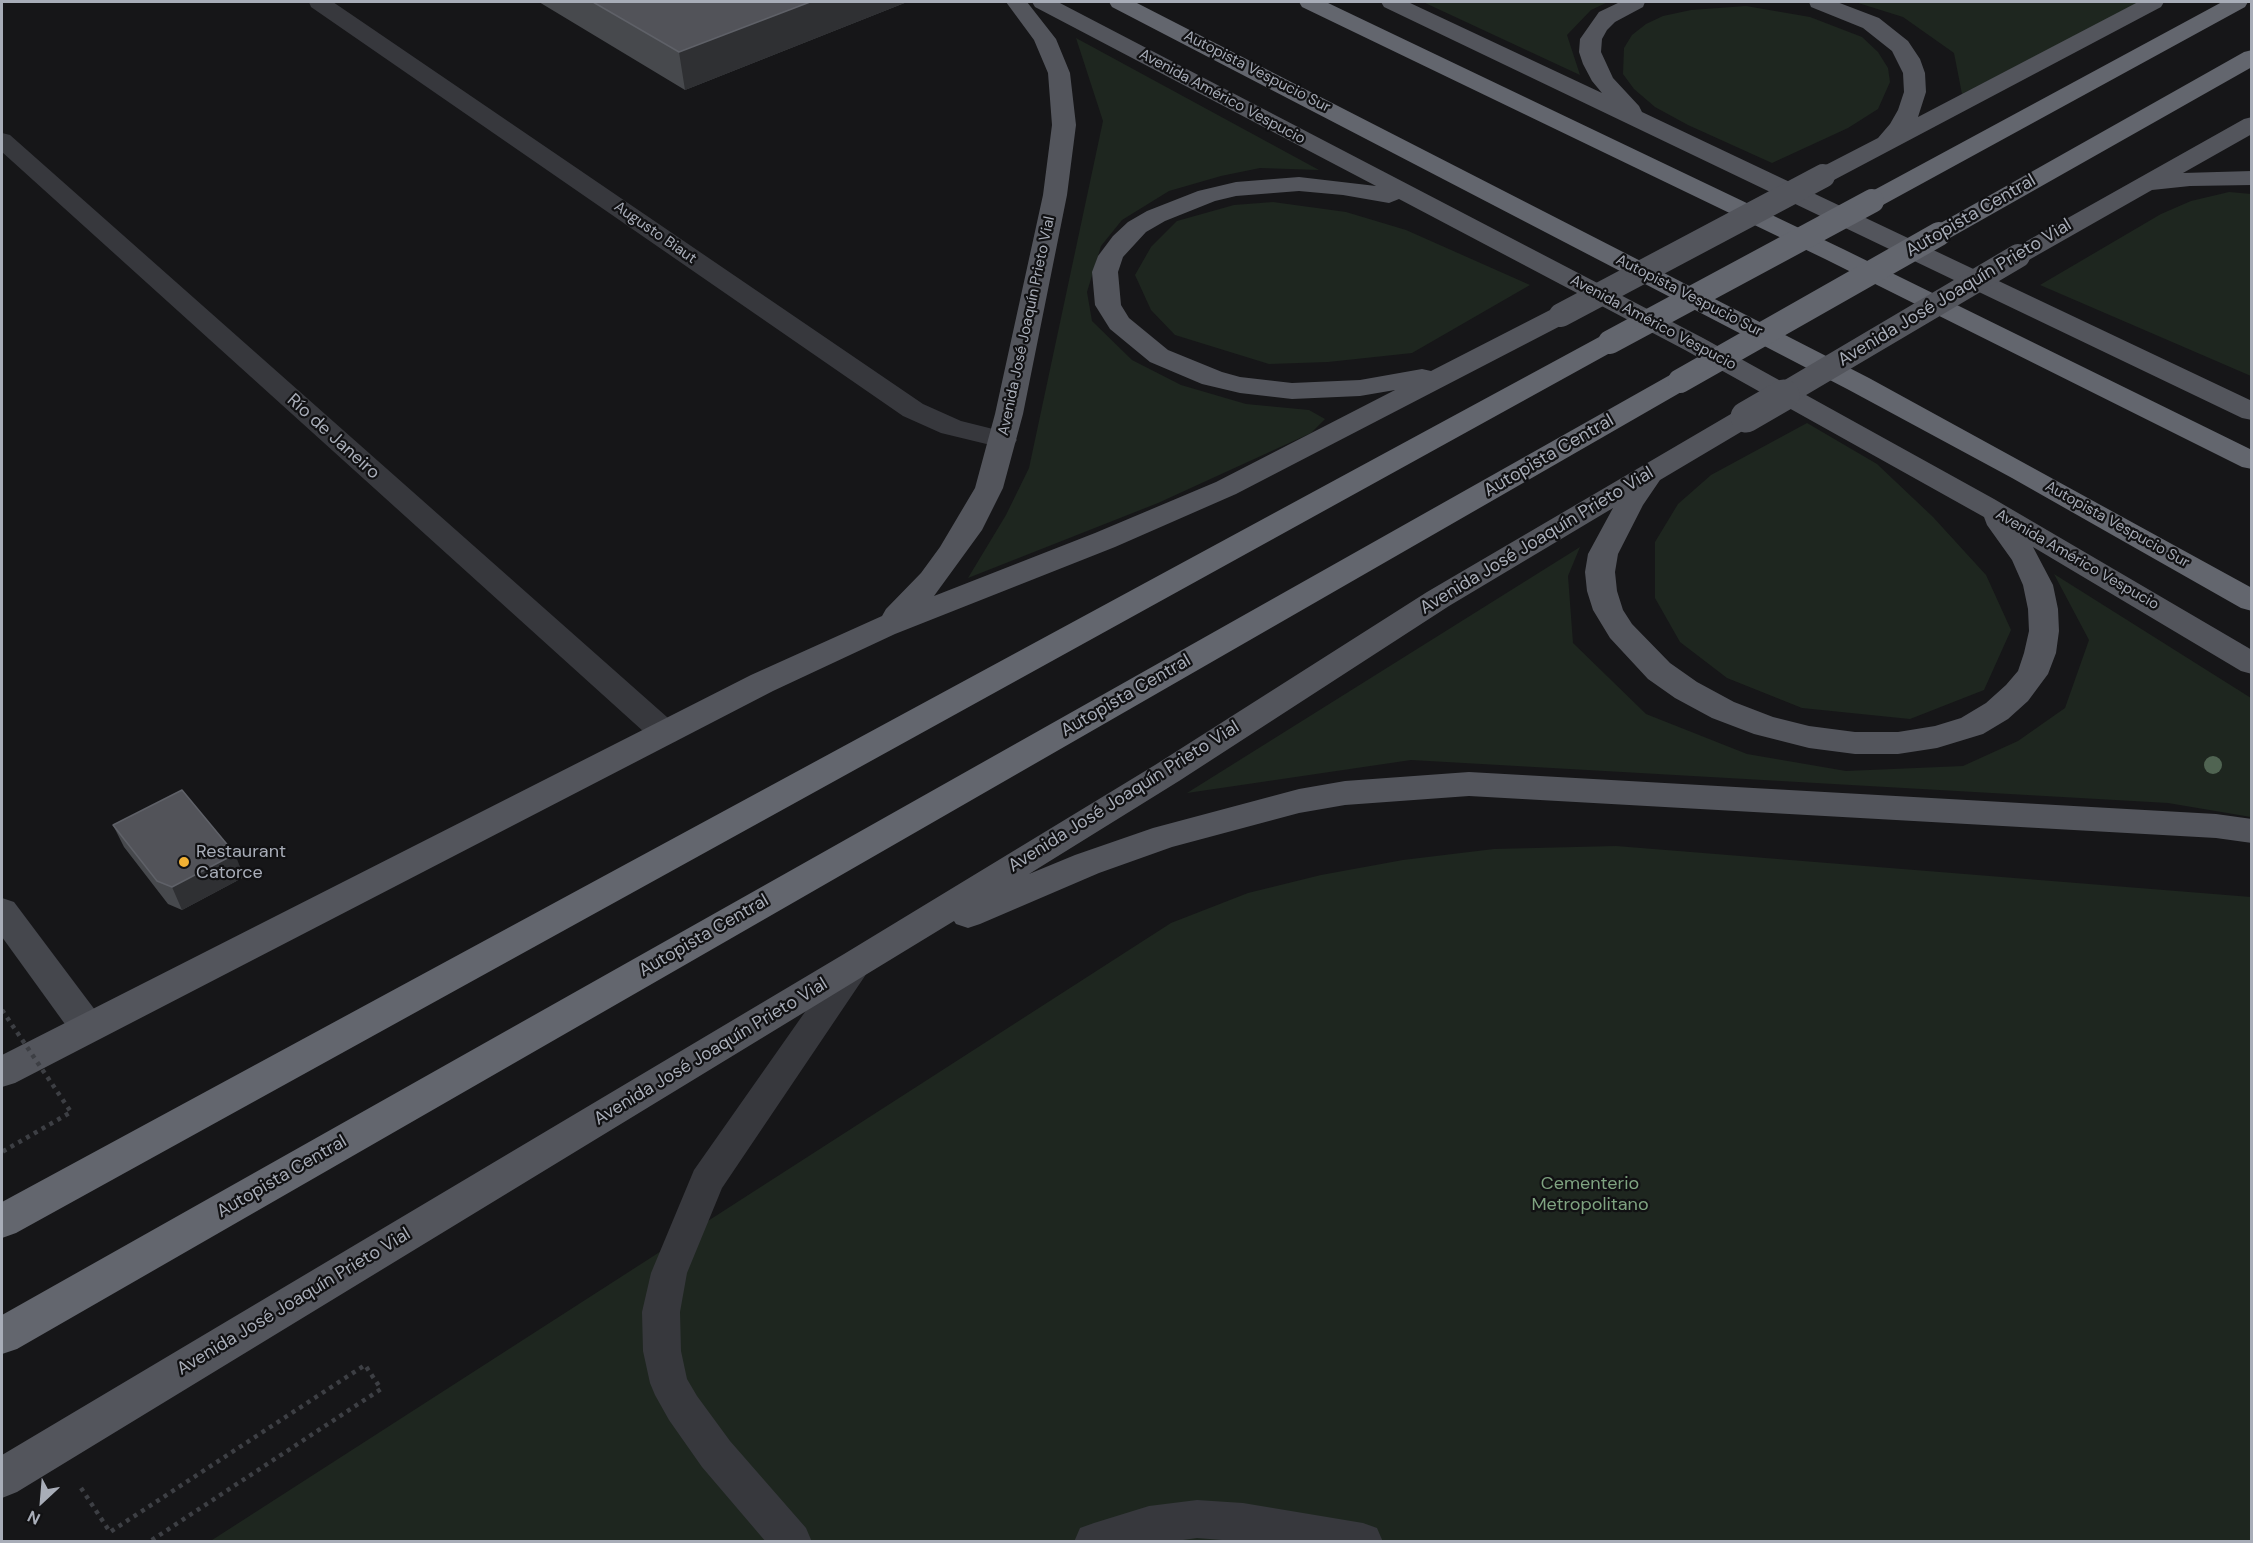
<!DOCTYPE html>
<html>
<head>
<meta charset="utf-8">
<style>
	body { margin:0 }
	#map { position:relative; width:2253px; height:1543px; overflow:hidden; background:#161618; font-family:"DM Sans",sans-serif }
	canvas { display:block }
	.frame { position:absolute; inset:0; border:3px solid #a8adb8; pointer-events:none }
	.north { position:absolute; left:12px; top:1471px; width:60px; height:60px; -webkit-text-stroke:4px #111113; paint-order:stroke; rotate:206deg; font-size:16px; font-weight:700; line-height:24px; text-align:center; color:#a8adb8 }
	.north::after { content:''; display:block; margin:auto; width:21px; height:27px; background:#a8adb8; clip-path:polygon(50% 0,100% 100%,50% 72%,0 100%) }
</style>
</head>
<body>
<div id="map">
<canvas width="2253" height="1543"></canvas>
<div class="frame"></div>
<div class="north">N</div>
</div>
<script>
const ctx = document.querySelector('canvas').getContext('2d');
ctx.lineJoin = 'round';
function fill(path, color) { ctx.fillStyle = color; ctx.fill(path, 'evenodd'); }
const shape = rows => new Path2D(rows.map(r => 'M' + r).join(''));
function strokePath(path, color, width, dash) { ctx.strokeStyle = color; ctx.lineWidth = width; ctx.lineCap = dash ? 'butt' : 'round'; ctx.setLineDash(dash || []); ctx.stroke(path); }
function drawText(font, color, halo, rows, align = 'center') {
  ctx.font = font + ' "DM Sans",sans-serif'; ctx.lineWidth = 4.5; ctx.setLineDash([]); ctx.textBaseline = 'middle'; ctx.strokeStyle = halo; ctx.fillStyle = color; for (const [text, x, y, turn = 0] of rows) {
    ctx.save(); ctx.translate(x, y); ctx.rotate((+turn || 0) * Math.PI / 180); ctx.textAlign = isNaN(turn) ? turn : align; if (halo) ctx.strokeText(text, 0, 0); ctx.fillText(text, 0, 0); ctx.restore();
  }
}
fill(shape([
	[1423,2,1608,2,1591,10,1567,35,1580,75],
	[1855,2,2141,2,1962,94,1954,53,1903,17],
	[1746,6,1810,17,1862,37,1878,52,1888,68,1890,82,1878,109,1848,128,1772,163,1688,125,1655,107,1634,89,1623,74,1624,48,1632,35,1646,24,1663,16,1691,10],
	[1076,38,1319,170,1260,168,1221,176,1169,191,1122,220,1101,246,1087,292,1092,321,1132,360,1181,385,1246,404,1309,410,1325,419,1311,433,1158,503,968,578,1006,515,1029,468,1103,121],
	[2229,192,2251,194,2251,376,2040,285,2161,214,2191,201],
	[1273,202,1346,212,1406,230,1530,285,1412,353,1328,362,1269,364,1175,335,1151,310,1135,275,1151,247,1177,221,1234,205],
	[1807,423,1877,464,1933,517,1986,575,2011,630,1984,690,1910,719,1802,708,1727,678,1680,642,1655,598,1655,542,1678,504,1711,475],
	[1580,547,1568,576,1573,643,1646,714,1747,754,1846,771,1963,766,2018,741,2065,708,2089,640,2054,574,2251,698,2251,817,2168,803,1411,760,1187,793],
	[1616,846,2251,897,2251,1541,209,1542,1171,923,1248,893,1321,875,1403,860,1494,849]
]), '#1e261f');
strokePath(shape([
	[81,1488,110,1532,365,1365,381,1389,149,1542]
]), '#3d3f44', 4.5, [4, 5]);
fill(shape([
	[857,951,869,955,873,964,722,1188,687,1273,680,1312,681,1351,687,1379,697,1396,730,1441,806,1528,812,1542,766,1542,702,1467,669,1420,655,1395,650,1383,643,1351,642,1312,651,1273,694,1170,845,955,857,951],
	[1197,1500,1243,1503,1363,1523,1377,1528,1383,1542,1246,1542,1197,1538,1169,1542,1074,1542,1080,1528,1094,1523,1149,1506,1197,1500]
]), '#37383d');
fill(shape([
	[309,2,333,2,923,404,961,421,1013,434,1017,440,1013,446,1003,448,941,433,903,416,311,7,309,2],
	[2,133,10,135,676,725,681,733,676,741,665,744,654,741,2,152,2,133]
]), '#37383d');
fill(shape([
	[2,898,14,902,101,1018,106,1028,101,1038,88,1043,75,1038,2,937,2,898]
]), '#45474d');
fill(shape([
	[1006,2,1027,2,1056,39,1070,73,1076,125,1067,195,1023,414,1003,488,982,530,934,596,1095,533,1216,482,1395,390,1360,396,1292,399,1240,393,1202,384,1150,362,1110,329,1095,305,1092,272,1098,256,1113,236,1128,222,1147,211,1198,191,1236,182,1299,177,1376,186,1035,7,1032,2,1058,2,1703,338,1994,499,2252,650,2252,674,2241,671,2033,547,2053,585,2058,609,2059,631,2056,653,2048,674,2028,701,2008,719,1983,734,1937,748,1898,754,1855,754,1809,748,1754,734,1712,718,1675,698,1648,679,1610,638,1593,610,1587,591,1585,572,1588,554,1613,508,1449,606,1179,781,1029,874,1075,855,1153,828,1299,789,1345,781,1469,772,2216,814,2252,819,2252,843,2216,838,1469,796,1345,805,1299,813,1172,847,1099,873,980,924,968,928,956,924,954,921,17,1492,2,1498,2,1455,844,954,1155,765,1427,592,1736,411,1746,409,1756,411,1760,417,1756,423,1660,480,1643,505,1618,554,1615,572,1617,591,1623,610,1632,624,1670,663,1697,682,1734,702,1773,717,1809,726,1855,732,1898,732,1935,726,1961,718,1986,703,2006,685,2018,671,2024,653,2029,631,2028,609,2023,585,2012,560,1987,525,1984,517,1685,350,1399,199,1389,203,1343,195,1299,191,1236,196,1215,201,1165,221,1146,232,1123,257,1118,272,1121,305,1129,318,1168,350,1222,372,1240,377,1292,383,1360,380,1422,369,1431,371,1552,309,1561,307,1570,309,1574,315,1570,321,1236,494,1115,547,895,634,773,691,15,1083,2,1087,2,1055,751,675,882,616,886,609,921,573,940,547,975,488,995,414,1043,195,1052,125,1048,73,1034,40,1006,2],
	[1381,2,1408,2,1602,93,1592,81,1583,64,1579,52,1580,39,1599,12,1620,2,1645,2,1643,7,1615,22,1607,30,1602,39,1601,52,1613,78,1639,106,1642,112,2252,401,2252,420,2242,418,1384,7,1381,2],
	[1809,2,1837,2,1879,18,1908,41,1920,59,1925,73,1926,92,1918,117,2138,2,2164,2,2161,7,1832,181,1823,183,1814,181,1811,176,1814,171,1878,138,1890,124,1898,110,1904,92,1903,73,1892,51,1863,28,1811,7,1809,2],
	[2252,117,2252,134,2183,173,2252,171,2252,185,2190,186,2152,190,2027,261,2018,264,2009,261,2005,256,2009,251,2244,119,2252,117]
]), '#53555c');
fill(shape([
	[1109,2,1135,2,1869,378,2252,588,2252,611,2241,608,2012,478,1849,390,1112,7,1109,2],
	[1299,2,1326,2,1843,249,2252,450,2252,469,2242,467,1825,259,1302,7,1299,2],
	[2222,2,2248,2,2245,7,1881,206,1872,208,1863,206,1860,201,1863,196,2222,2],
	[2252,50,2252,67,1948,239,1939,241,1930,239,1927,234,1930,229,2244,52,2252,50],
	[1610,334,1619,336,1623,342,1619,348,16,1233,2,1238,2,1202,1601,336,1610,334],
	[1680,373,1690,375,1694,381,1690,387,17,1349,2,1354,2,1315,1670,375,1680,373]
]), '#63666e');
strokePath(shape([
	[2,1010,71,1112,2,1152]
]), '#3d3f44', 4.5, [4, 5]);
strokePath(shape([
	[1561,315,1823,176],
	[1781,396,2018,256]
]), '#53555c', 24);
strokePath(shape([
	[1746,417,1784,395]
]), '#53555c', 31);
strokePath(shape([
	[1610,342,1872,201],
	[1680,381,1939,234]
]), '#63666e', 24);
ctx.fillStyle = '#506452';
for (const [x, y] of [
	[2213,765]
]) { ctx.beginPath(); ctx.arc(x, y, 9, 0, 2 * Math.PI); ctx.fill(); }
fill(shape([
	[539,2,907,2,685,90],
	[113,825,244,877,182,910,168,904,124,847]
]), '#47494d');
fill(shape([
	[810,2,907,2,685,90,679,52],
	[235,854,244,877,182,910,172,887]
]), '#2f3033');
const building = shape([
	[593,2,810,2,679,52,593,2],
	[182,790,235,854,172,887,157,881,113,825,182,790]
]);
fill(building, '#525359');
strokePath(building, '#5f6168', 1.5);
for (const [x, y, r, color] of [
	[184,862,6,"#f2b134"]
]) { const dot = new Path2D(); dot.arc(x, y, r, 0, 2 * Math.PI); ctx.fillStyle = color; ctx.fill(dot); strokePath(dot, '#111113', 2); }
drawText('15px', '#a8adb8', '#111113', [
	["Autopista Vespucio Sur",1257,72,27],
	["Avenida Américo Vespucio",1222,97,28],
	["Augusto Biaut",655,233,35],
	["Autopista Vespucio Sur",1689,296,27],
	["Avenida Américo Vespucio",1653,323,28],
	["Avenida José Joaquín Prieto Vial",1027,326,-78],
	["Autopista Vespucio Sur",2117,525,29],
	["Avenida Américo Vespucio",2077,560,30]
]);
drawText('18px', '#a8adb8', '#111113', [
	["Autopista Central",1971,216,-30],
	["Avenida José Joaquín Prieto Vial",1955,293,-31],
	["Río de Janeiro",333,437,42],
	["Autopista Central",1549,456,-30],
	["Avenida José Joaquín Prieto Vial",1537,541,-31],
	["Autopista Central",1126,696,-30],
	["Avenida José Joaquín Prieto Vial",1124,797,-32],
	["Autopista Central",704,936,-30],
	["Avenida José Joaquín Prieto Vial",711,1052,-31],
	["Autopista Central",282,1177,-30],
	["Avenida José Joaquín Prieto Vial",294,1302,-31]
]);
drawText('18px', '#a8adb8', '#111113', [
	["Restaurant",196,852],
	["Catorce",196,873]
], 'left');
drawText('18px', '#7fa381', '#111113', [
	["Cementerio",1590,1184],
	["Metropolitano",1590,1205]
]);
</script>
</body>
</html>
